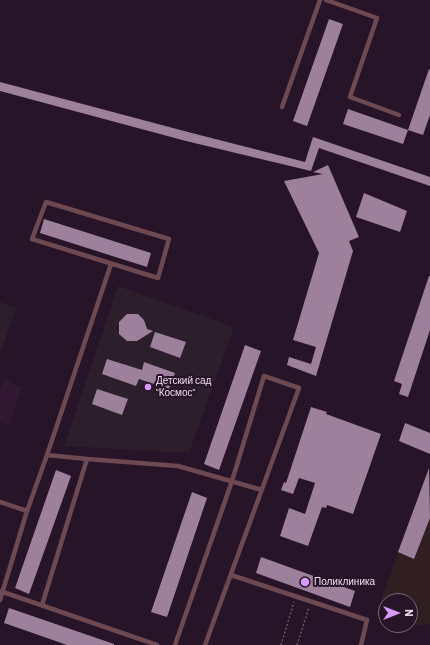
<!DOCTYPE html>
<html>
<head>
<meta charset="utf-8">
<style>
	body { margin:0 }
	#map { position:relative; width:430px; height:645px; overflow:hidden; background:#281428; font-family:Barlow,sans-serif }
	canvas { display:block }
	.north { position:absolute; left:378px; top:593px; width:40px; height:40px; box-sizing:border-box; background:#281428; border:1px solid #767; border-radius:50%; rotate:90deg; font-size:11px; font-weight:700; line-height:16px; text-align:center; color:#eee0ee }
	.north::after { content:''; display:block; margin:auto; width:14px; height:18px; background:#d59bfa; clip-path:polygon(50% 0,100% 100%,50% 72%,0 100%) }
</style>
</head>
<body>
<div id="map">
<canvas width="430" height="645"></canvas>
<div class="north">N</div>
</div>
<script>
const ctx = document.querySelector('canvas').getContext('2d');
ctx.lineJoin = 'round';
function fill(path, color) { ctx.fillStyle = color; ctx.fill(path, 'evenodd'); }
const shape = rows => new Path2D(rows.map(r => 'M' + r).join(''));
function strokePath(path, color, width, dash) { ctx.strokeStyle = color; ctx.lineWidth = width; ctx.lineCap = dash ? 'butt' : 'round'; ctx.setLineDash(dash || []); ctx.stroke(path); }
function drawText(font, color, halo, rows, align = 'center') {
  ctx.font = font + ' Barlow,sans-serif'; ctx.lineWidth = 4; ctx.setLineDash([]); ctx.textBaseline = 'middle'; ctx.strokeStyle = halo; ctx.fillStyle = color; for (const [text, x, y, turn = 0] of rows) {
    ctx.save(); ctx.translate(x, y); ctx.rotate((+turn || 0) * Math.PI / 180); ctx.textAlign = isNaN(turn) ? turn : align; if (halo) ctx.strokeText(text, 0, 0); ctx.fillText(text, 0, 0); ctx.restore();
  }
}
fill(shape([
	[427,474,430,475,430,624,410,626,408,625,410,625,410,601,386,601,386,617,376,614]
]), '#311e20');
fill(shape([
	[4,380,22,387,9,425,0,422,0,392]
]), '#321832');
fill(shape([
	[118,286,234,327,189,453,64,446],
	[0,302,16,308,0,354]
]), '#2c1e2a');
fill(shape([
	[329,19,343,24,307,126,293,121],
	[429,69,430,70,430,115,423,135,408,130],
	[0,82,188,132,305,162,313,137,430,177,430,186,319,148,311,171,186,141,0,91],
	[348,109,408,130,403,144,343,124],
	[328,165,359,237,349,241,353,251,316,376,287,365,289,357,311,364,316,347,293,340,319,253,284,181,323,174,313,172],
	[364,193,407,211,400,232,356,217],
	[44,219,151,253,147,267,40,233],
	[429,276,430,276,430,330,408,397,399,394,402,384,394,381],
	[127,314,138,314,144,320,147,329,153,331,137,341,127,341,119,334,119,322],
	[155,332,186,342,180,358,150,347],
	[245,345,261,351,219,470,204,464],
	[107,359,142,370,144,362,175,373,169,389,139,379,136,386,102,374],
	[97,389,128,399,122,415,92,404],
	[311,407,327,412,326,414,381,434,353,514,327,505,326,508,322,507,308,546,280,536,289,508,305,514,315,483,299,478,293,494,281,490,284,482,286,483],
	[405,423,430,433,430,454,399,441],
	[429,468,430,518,414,559,398,552],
	[56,470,71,476,29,594,15,588],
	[192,492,207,498,167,617,151,612],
	[261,557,355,591,350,607,256,573],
	[9,608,114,644,114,645,67,645,4,623]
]), '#9c809c');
strokePath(shape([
	[281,645,294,602],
	[297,645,309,607]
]), '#675567', 1.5, [2, 2]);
strokePath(shape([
	[326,0,377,18,350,97,399,115],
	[282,107,320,0],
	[46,202,169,239,158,278,32,239,46,202],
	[47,455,87,459,178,466,262,490],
	[0,502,27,511],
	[231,575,367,620,361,645],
	[0,591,157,645],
	[0,600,27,511,47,455,111,264],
	[42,605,87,459],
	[175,645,232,481,264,376,299,388,205,645]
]), '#6d4952', 4.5);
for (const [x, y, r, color] of [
	[148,387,4,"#d59bfa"],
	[305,582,5,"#d59bfa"]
]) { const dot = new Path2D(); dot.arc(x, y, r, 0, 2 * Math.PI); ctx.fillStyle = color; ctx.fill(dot); strokePath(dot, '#281428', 1.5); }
drawText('10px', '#eee0ee', '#281428', [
	["Детский сад",156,381],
	["\"Космос\"",156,393],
	["Поликлиника",314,582]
], 'left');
</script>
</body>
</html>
